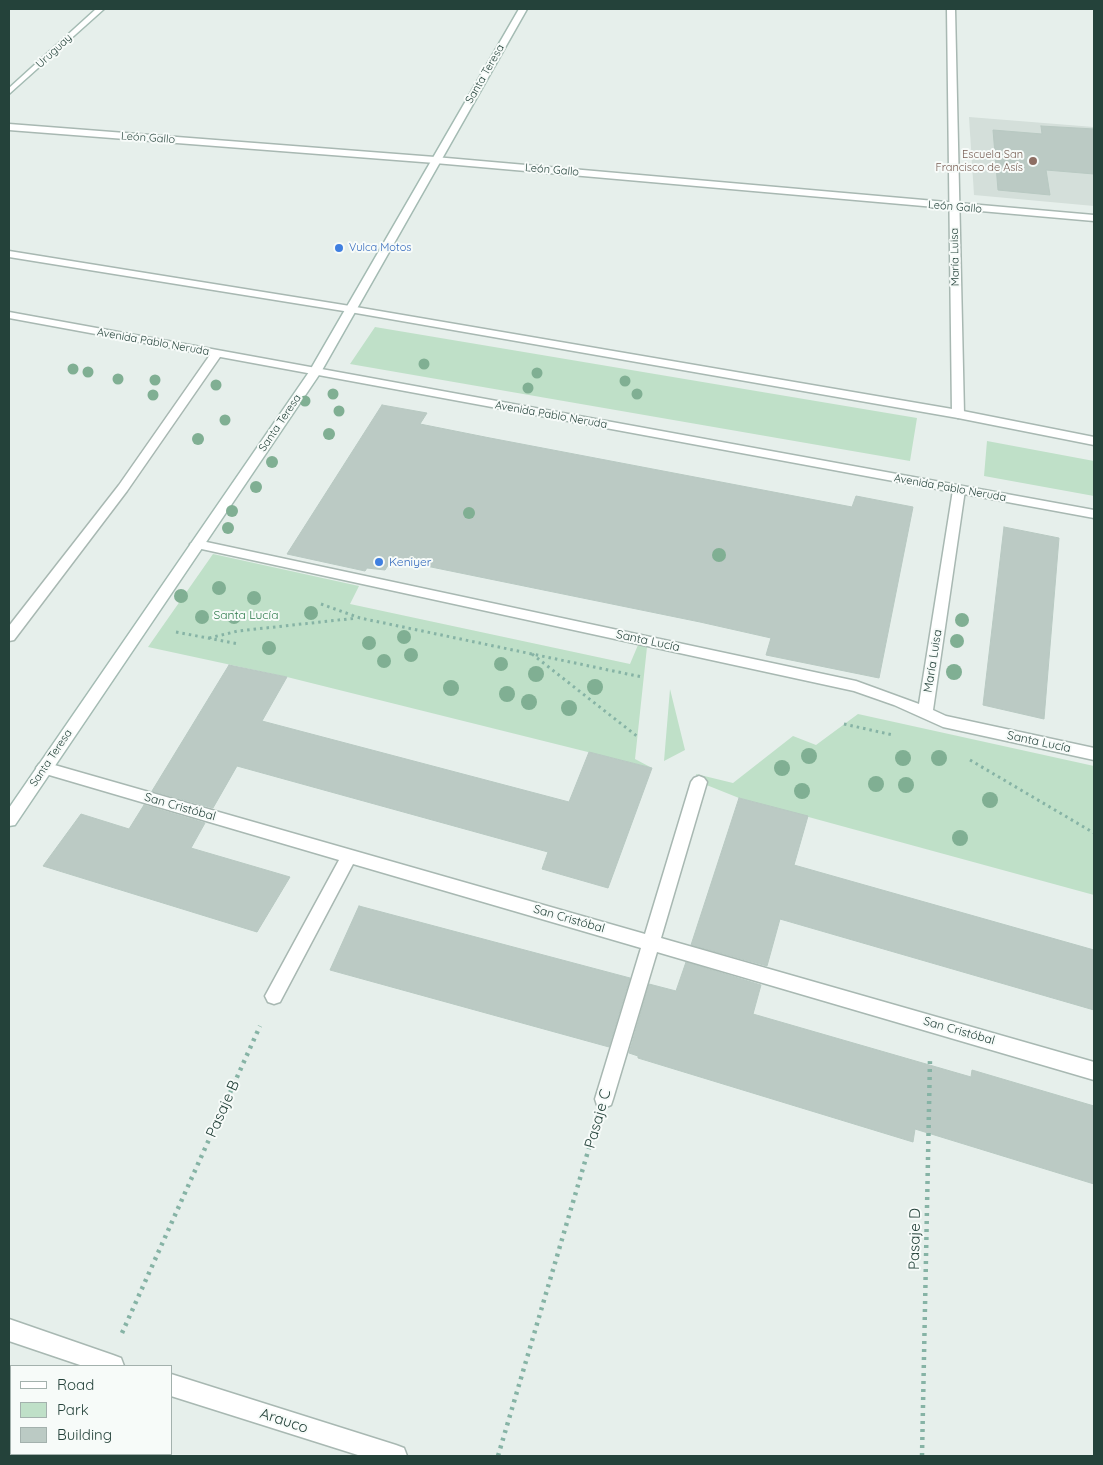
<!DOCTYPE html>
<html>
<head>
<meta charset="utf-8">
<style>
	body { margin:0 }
	#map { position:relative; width:1103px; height:1465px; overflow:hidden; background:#e6efeb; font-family:Quicksand,sans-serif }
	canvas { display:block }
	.frame { position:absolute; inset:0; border:10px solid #24423a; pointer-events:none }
	.legend { position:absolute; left:10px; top:1365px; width:162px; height:90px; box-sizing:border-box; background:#f7fbf9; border:1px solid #a3b1ad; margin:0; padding:6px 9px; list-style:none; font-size:15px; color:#24423a }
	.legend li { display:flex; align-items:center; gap:10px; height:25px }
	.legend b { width:25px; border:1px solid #a3b1ad }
</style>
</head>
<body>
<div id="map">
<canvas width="1103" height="1465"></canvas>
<div class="frame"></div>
<ul class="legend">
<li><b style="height:6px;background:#fff"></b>Road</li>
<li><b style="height:14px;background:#bfe0c8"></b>Park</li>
<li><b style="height:14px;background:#bbcac4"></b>Building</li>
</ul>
</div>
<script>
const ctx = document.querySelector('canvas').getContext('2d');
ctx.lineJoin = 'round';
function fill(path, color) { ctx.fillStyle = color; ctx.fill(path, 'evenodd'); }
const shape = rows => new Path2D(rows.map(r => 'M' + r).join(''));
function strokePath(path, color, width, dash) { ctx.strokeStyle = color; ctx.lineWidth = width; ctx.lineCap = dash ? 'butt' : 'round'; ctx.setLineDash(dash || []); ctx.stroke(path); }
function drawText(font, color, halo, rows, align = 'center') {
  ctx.font = font + ' Quicksand,sans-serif'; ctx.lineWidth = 4; ctx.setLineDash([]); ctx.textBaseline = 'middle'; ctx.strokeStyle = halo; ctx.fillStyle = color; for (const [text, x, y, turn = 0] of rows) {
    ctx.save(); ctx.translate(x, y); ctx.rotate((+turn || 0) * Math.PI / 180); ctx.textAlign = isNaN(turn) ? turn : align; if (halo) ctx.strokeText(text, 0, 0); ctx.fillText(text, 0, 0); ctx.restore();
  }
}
fill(shape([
	[969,117,1094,127,1094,206,974,195]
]), '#d4dfda');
fill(shape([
	[375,327,917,418,910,461,350,364],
	[987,441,1094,461,1094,496,984,476],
	[213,554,359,586,350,604,630,664,638,645,647,647,635,759,652,768,287,677,148,647],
	[670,689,685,750,664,761],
	[858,714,1094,766,1094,895,739,798,699,782,696,774,733,783,793,736,816,745]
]), '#bfe0c8');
const building = shape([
	[1041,126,1094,129,1094,174,1046,170,1050,195,998,190,993,130,1042,134,1041,126],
	[382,405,427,413,420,424,490,438,852,507,856,496,913,507,879,678,766,655,771,638,700,622,392,559,385,570,367,568,365,571,287,554,382,405],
	[1004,527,1059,538,1044,719,983,705,1004,527],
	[229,665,287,677,262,721,569,802,589,752,652,768,608,888,542,869,548,852,237,766,213,808,152,791,229,665],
	[739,798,808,816,794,865,1094,950,1094,1010,780,919,767,966,691,945,739,798],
	[144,805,205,823,191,848,290,877,257,932,43,866,81,814,129,829,144,805],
	[359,906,630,978,609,1047,330,970,359,906],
	[686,962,761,985,753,1014,971,1077,972,1070,1094,1106,1094,1184,915,1129,913,1142,638,1058,638,1056,629,1053,649,984,676,991,686,962]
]);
fill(building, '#bbcac4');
strokePath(building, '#b8c9c2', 1);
const service = shape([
	[216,351,222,354,127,491,14,640,9,641,9,626,119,485,212,352,216,351]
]);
const minor = shape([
	[947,9,955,9,964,414,958,418,952,414,947,9],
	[959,486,965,490,933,710,946,716,1094,748,1094,760,943,727,894,705,854,691,197,548,190,544,197,540,856,681,919,704,953,490,959,486],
	[44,762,645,934,691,782,694,778,699,776,704,778,707,782,661,938,1094,1062,1094,1080,657,952,613,1099,611,1105,604,1108,597,1105,595,1099,641,948,353,864,280,1002,274,1004,268,1002,265,996,339,860,39,772,36,768,39,764,44,762],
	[9,1319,113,1355,121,1358,124,1366,83,1366,9,1341,9,1319],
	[171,1374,396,1445,404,1448,407,1456,361,1456,171,1396,171,1374]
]);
const tertiary = shape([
	[9,124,435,157,1094,215,1094,221,435,163,9,130,9,124],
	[9,251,350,306,958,410,1094,437,1094,445,958,418,350,312,9,257,9,251],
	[9,312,1094,510,1094,518,9,318,9,312]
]);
const secondary = shape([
	[96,9,104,9,9,94,9,88,96,9],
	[519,9,527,9,321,372,15,825,9,826,9,808,309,372,519,9]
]);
strokePath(service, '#a8b8b2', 3);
strokePath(minor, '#a8b8b2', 3);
strokePath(tertiary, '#a8b8b2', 3);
strokePath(secondary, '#a4bbb3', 3);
strokePath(shape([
	[321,604,360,618,642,677],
	[176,632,239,644],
	[209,638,238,631,357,618],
	[532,654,638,737],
	[844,724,893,735],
	[970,760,1094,833]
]), '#86b3a5', 3, [2.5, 4]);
strokePath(shape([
	[122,1333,260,1026],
	[68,1456,69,1454],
	[498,1456,594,1131],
	[922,1456,930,1059]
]), '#86b3a5', 4.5, [3, 5]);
fill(service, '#fff');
fill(minor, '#fff');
fill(tertiary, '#fff');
fill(secondary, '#fff');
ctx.fillStyle = '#80af93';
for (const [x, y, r] of [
	[424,364,5.5],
	[73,369,5.5],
	[88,372,5.5],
	[537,373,5.5],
	[118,379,5.5],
	[155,380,5.5],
	[625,381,5.5],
	[216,385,5.5],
	[528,388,5.5],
	[333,394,5.5],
	[637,394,5.5],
	[153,395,5.5],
	[305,401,5.5],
	[339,411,5.5],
	[225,420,5.5],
	[329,434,6],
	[198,439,6],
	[272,462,6],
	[256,487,6],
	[232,511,6],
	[469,513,6],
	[228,528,6],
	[719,555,7],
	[219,588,7],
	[181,596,7],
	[254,598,7],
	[311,613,7],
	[202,617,7],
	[234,617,7],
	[962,620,7],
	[404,637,7],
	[957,641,7],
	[369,643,7],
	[269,648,7],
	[411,655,7],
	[384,661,7],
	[501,664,7],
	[954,672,8],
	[536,674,8],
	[595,687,8],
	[451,688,8],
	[507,694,8],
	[529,702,8],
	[569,708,8],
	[809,756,8],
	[903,758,8],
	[939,758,8],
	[782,768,8],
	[876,784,8],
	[906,785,8],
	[802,791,8],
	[990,800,8],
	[960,838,8]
]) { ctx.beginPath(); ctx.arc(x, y, r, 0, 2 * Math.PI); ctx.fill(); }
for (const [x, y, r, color] of [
	[1033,161,5,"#8d6e63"],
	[339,248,5,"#3f7fe0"],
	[379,562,5,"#3f7fe0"]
]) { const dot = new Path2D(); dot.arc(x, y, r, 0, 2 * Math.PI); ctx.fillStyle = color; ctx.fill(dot); strokePath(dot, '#f7fbf9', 2); }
drawText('11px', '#24423a', '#f7fbf9', [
	["Uruguay",54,51,-43],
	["Santa Teresa",485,74,-60],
	["León Gallo",148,138,4],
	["León Gallo",552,170,5],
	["León Gallo",955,207,5],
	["María Luisa",955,257,-91],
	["Avenida Pablo Neruda",153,342,10],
	["Avenida Pablo Neruda",551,415,10],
	["Santa Teresa",280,423,-56],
	["Avenida Pablo Neruda",950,488,10],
	["Santa Teresa",51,758,-56]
]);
drawText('11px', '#785e54', '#f7fbf9', [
	["Escuela San",1023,155],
	["Francisco de Asís",1023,168]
], 'right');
drawText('11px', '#366cbe', '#f7fbf9', [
	["Vulca Motos",349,248]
], 'left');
drawText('12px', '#366cbe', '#f7fbf9', [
	["Keniyer",389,562]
], 'left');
drawText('12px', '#2d7a4b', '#f7fbf9', [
	["Santa Lucía",246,615]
]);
drawText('12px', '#24423a', '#f7fbf9', [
	["Santa Lucía",648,641,12],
	["María Luisa",933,661,-81],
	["Santa Lucía",1039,742,12],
	["San Cristóbal",180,807,16],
	["San Cristóbal",569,919,16],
	["San Cristóbal",959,1031,16]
]);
drawText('15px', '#24423a', '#f7fbf9', [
	["Pasaje B",223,1109,-66],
	["Pasaje C",598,1119,-74],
	["Pasaje D",915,1239,-89],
	["Arauco",284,1421,18]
]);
</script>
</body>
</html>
